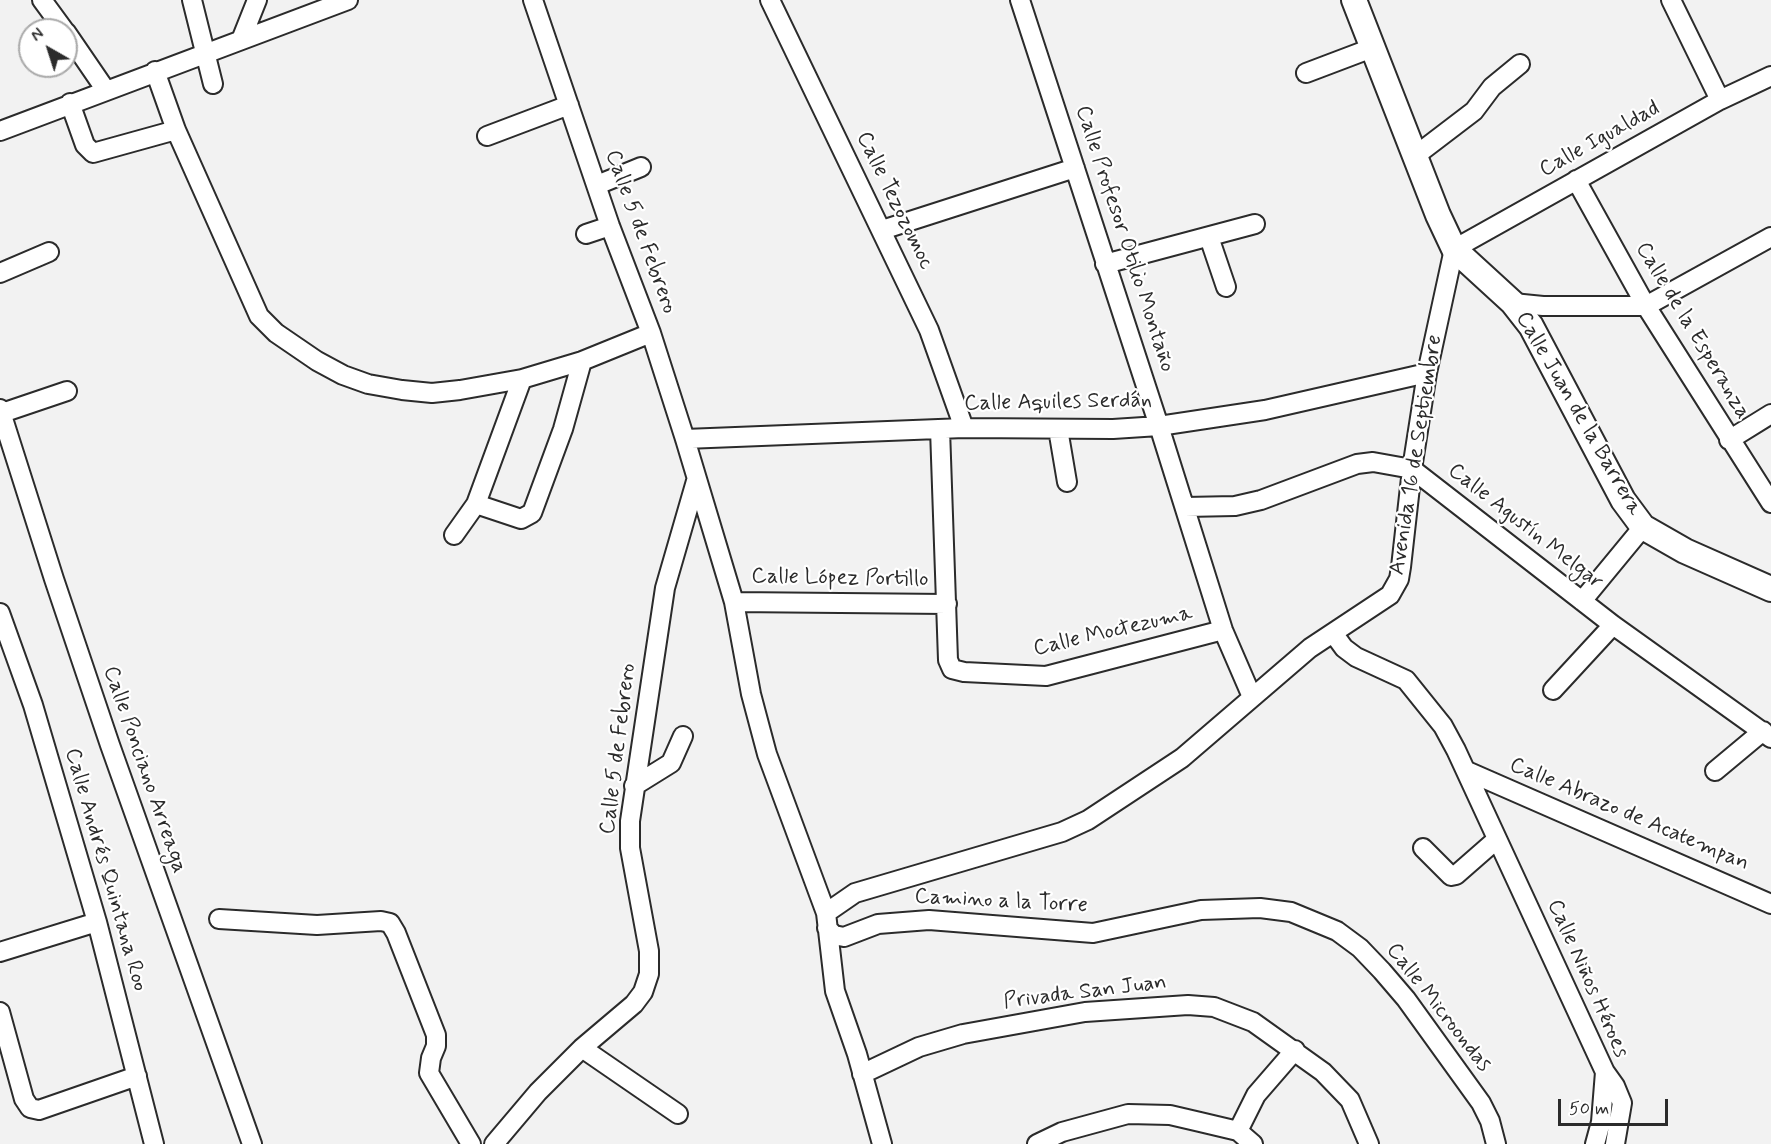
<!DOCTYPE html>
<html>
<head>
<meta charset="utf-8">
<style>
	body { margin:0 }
	#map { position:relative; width:1771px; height:1144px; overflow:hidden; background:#f2f2f2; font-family:Mynerve,sans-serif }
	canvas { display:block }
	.north { position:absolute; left:18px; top:18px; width:60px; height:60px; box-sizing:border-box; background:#fff; border:2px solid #aaa; border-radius:50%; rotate:321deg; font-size:16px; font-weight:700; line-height:24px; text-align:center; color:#2b2b2b }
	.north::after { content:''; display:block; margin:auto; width:21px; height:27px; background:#2b2b2b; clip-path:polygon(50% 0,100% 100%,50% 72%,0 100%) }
	.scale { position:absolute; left:1558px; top:1099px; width:110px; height:27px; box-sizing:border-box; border:3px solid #2b2b2b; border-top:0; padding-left:8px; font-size:18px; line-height:21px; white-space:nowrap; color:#2b2b2b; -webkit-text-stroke:4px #fff; paint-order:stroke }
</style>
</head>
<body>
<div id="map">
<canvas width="1771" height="1144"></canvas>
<div class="north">N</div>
<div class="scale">50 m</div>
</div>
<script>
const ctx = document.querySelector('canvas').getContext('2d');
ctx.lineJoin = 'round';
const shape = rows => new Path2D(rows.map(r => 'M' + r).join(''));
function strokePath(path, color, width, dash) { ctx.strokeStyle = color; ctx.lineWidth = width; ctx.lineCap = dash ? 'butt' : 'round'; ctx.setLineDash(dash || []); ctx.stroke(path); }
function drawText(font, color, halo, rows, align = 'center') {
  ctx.font = font + ' Mynerve,sans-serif'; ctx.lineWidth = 4.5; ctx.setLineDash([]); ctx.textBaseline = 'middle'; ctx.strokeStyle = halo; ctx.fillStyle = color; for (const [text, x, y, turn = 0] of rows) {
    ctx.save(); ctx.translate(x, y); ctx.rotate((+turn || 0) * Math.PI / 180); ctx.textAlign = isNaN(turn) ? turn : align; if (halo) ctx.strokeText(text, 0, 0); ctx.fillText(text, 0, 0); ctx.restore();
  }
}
const street = shape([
	[42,0,64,30],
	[192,0,213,84],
	[533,0,610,226,651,333,685,439,734,602,751,694,767,754,826,913,835,991,857,1054,882,1144],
	[770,0,929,330,964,428],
	[1020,0,1159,426,1223,630,1252,697],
	[1671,0,1720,100],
	[66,32,105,89],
	[241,40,257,0],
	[155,71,176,130,259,316,276,333,317,361,343,375,368,384,402,390,432,393,460,390,522,379,582,361,651,333],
	[1306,73,1372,48],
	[70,103,85,145,93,153,176,130],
	[0,131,348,0],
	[487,136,569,105],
	[1415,156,1474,111,1492,87,1520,64],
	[1576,180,1646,306,1771,503],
	[597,185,641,167],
	[882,230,1075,168],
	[586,234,610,226],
	[1209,237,1226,287],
	[1105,264,1255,224],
	[0,273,49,252],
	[1513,303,1543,306,1646,306,1771,237],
	[0,409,54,579,110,745,252,1144],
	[2,413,67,391],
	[940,429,948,660,952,669,964,672,1046,676,1223,630],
	[1058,429,1067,482],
	[685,439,964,428,1113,429,1159,426,1265,410,1427,373],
	[1729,440,1771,414],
	[476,504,521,519,532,513,563,429,582,361],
	[1185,507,1235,506,1261,500,1357,464,1373,462,1412,469,1613,625,1771,738],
	[454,535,476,504,522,379],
	[1582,601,1643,527],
	[734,602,947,604],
	[0,613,33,705,97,922,154,1144],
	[1333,633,1344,648,1356,657,1406,680,1443,726,1456,750,1605,1072,1601,1122,1595,1144],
	[1553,690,1613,625],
	[1467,771,1771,904],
	[1715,771,1763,731],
	[634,786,671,763,683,736],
	[1423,848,1451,876,1456,875,1496,840],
	[826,913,855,893,1062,832,1088,820,1182,758,1310,648,1390,595,1399,579,1401,567,1412,469,1427,373,1454,249,1720,100,1771,76],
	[219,919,317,925,381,921,390,923,396,933,436,1035,436,1046,431,1058,429,1073,471,1144],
	[827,928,834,935,844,937,878,924,929,920,1093,933,1201,910,1260,908,1291,912,1337,931,1360,948,1382,971,1406,999,1481,1103,1490,1121,1496,1144],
	[0,952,97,922],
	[0,1012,24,1099,30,1108,39,1110,137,1076],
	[582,1048,678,1114],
	[1605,1072,1615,1086,1622,1103,1615,1144],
	[862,1074,919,1047,963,1034,1085,1012,1188,1005,1214,1007,1253,1022,1323,1072,1350,1100,1369,1144],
	[1238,1131,1256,1095,1295,1050],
	[494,1144,538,1092,582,1048,634,1004,643,992,649,974,649,951,630,848,630,821,665,588,696,481],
	[1037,1144,1062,1132,1128,1114,1170,1115,1200,1122,1238,1131,1253,1144]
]);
const secondary = shape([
	[1354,0,1438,215,1454,249,1513,303,1531,326,1623,500,1643,527,1685,551,1771,589]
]);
strokePath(street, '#2b2b2b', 22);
strokePath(secondary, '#2b2b2b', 28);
strokePath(street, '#fff', 18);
strokePath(secondary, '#fff', 24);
drawText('22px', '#2b2b2b', '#fff', [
	["Calle Igualdad",1600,140,-29],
	["Calle Tezozomoc",894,201,64],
	["Calle 5 de Febrero",640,232,70],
	["Calle Profesor Otilio Montaño",1124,239,72],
	["Calle de la Esperanza",1692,331,59],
	["Calle Aquiles Serdán",1058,403,-1],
	["Calle Juan de la Barrera",1578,414,60],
	["Avenida 16 de Septiembre",1417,455,-81],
	["Calle Agustín Melgar",1525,527,38],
	["Calle López Portillo",840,579,1],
	["Calle Moctezuma",1113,632,-13],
	["Calle 5 de Febrero",619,749,-83],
	["Calle Ponciano Arreaga",144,770,71],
	["Calle Abrazo de Acatempan",1629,815,23],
	["Calle Andrés Quintana Roo",105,870,74],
	["Camino a la Torre",1001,902,3],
	["Calle Niños Héroes",1587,979,66],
	["Privada San Juan",1085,993,-7],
	["Calle Microondas",1438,1008,52]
]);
</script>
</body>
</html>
